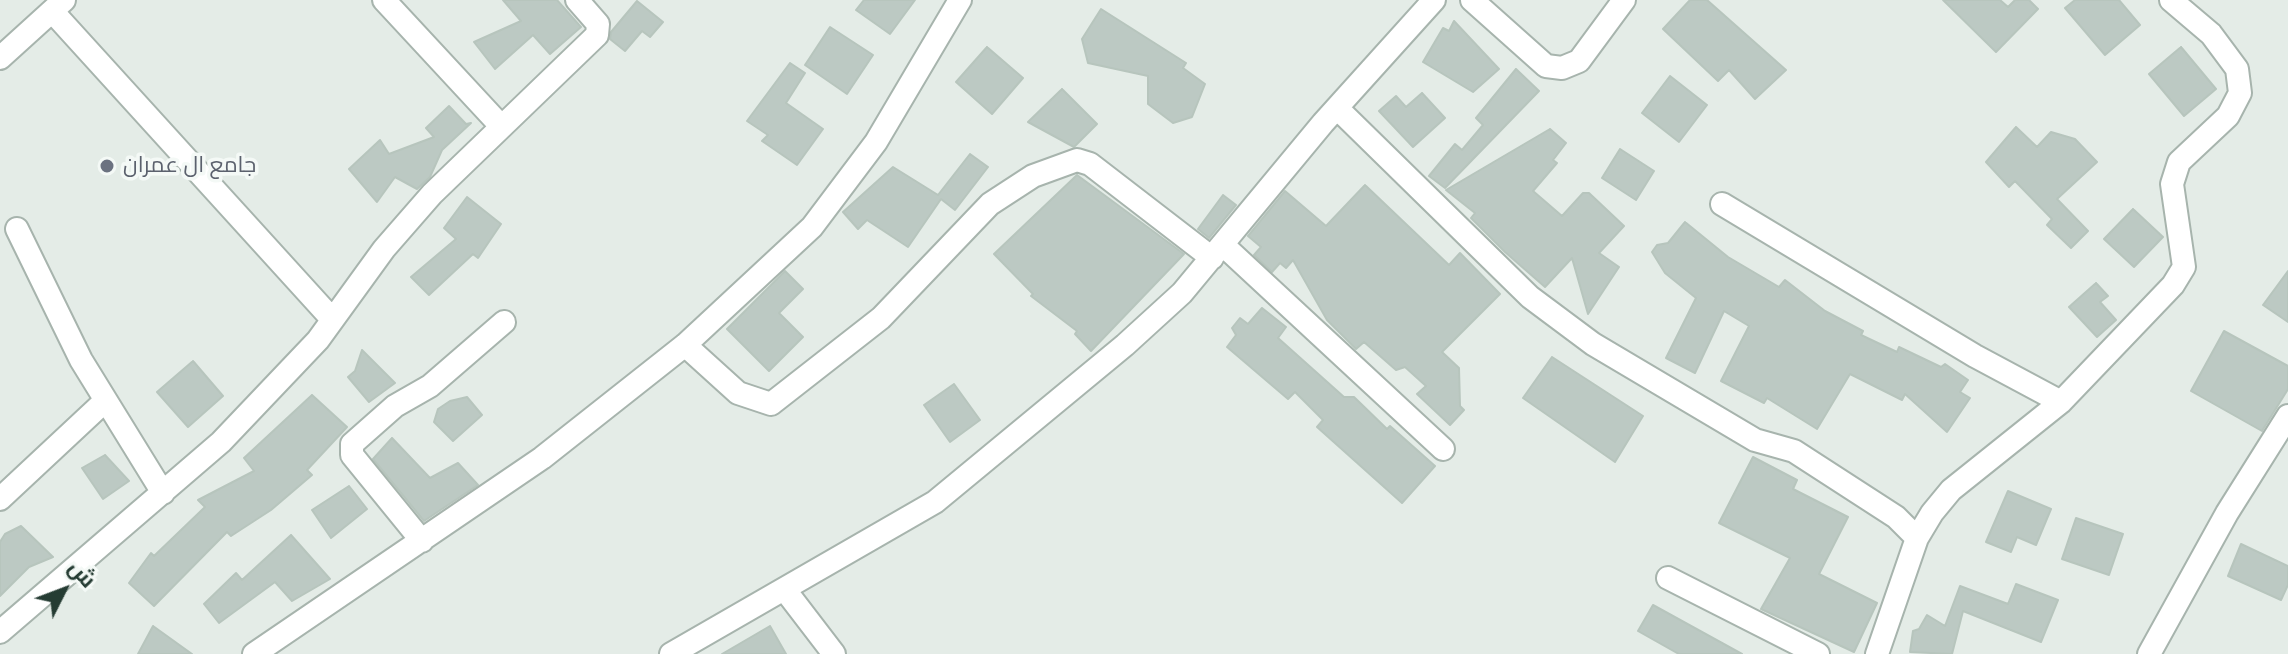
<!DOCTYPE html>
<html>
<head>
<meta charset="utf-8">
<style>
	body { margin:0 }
	#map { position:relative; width:2288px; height:654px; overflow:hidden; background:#e4ece7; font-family:Roboto,Cairo,sans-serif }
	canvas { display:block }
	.north { position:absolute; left:24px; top:550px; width:80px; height:80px; -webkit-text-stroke:6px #f4f9f6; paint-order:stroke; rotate:48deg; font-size:22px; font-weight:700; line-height:32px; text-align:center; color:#253c33 }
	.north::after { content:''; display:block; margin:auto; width:28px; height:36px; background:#253c33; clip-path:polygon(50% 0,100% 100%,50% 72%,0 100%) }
</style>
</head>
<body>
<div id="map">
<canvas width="2288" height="654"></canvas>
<div class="north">ش</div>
</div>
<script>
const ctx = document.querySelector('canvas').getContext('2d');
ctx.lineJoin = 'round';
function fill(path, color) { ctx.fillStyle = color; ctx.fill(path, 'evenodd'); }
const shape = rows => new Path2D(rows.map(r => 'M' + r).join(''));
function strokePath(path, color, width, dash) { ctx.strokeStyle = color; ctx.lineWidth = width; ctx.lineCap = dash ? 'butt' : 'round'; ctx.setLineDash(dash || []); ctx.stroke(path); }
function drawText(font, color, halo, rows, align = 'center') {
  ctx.font = font + ' Roboto,Cairo,sans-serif'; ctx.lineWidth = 7; ctx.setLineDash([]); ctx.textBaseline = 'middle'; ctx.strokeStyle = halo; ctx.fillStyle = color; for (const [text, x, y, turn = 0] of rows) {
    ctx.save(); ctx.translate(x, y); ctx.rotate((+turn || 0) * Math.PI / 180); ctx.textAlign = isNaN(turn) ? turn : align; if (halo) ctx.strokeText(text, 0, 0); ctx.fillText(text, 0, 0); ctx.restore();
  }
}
const building = shape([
	[503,0,557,0,581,27,550,54,533,35,495,69,474,42,521,21,503,0],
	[864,0,915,0,890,34,856,10,864,0],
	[1690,0,1707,0,1786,70,1755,99,1729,70,1718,81,1663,29,1690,0],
	[1943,0,2000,0,2008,7,2015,0,2029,0,2038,9,1996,52,1943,0],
	[2075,0,2119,0,2140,25,2105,55,2065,8,2075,0],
	[637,1,663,22,650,37,642,31,625,51,610,39,611,32,637,1],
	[1101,9,1186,63,1183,68,1205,84,1192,117,1173,123,1148,104,1148,76,1088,63,1082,39,1101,9],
	[1454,21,1499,69,1473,92,1423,62,1443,28,1449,31,1454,21],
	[830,27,873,55,847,94,805,65,830,27],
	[987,47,1023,78,992,114,956,82,987,47],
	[2181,47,2216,89,2184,116,2149,74,2181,47],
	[790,63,805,73,786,103,823,129,797,165,762,141,768,135,747,121,790,63],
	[1516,69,1539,91,1445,188,1429,176,1455,144,1462,150,1483,125,1476,118,1516,69],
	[1670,76,1707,105,1679,142,1642,113,1670,76],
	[1062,89,1097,124,1074,147,1028,122,1062,89],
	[1422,93,1445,118,1413,147,1379,111,1396,96,1406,107,1422,93],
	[449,106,466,124,471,123,442,150,430,177,417,189,395,177,377,202,349,169,380,140,389,154,434,137,426,128,449,106],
	[2016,127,2037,147,2051,132,2075,139,2097,162,2057,199,2088,231,2071,248,2047,225,2052,219,2015,181,2009,187,1986,162,2016,127],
	[1550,129,1566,143,1553,160,1557,163,1533,191,1562,216,1583,193,1589,193,1624,226,1599,253,1619,267,1588,314,1572,258,1545,287,1505,252,1471,218,1475,213,1446,190,1550,129],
	[1620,149,1654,171,1636,200,1602,178,1620,149],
	[970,154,988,167,955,210,941,199,908,247,867,220,858,229,843,212,893,167,938,195,970,154],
	[1077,175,1184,254,1091,351,1075,334,1077,331,1031,296,1033,294,994,254,1077,175],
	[1365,185,1449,265,1460,253,1500,294,1442,352,1459,368,1460,406,1464,410,1450,425,1417,394,1426,386,1405,367,1396,370,1364,342,1356,349,1327,320,1293,260,1286,268,1280,263,1272,272,1254,255,1261,247,1248,236,1285,191,1326,226,1365,185],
	[1223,195,1236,205,1209,238,1198,229,1223,195],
	[467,197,501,224,478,258,473,254,429,295,411,277,456,239,444,228,467,197],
	[2133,209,2163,237,2134,267,2104,239,2133,209],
	[1685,222,1728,257,1779,287,1785,280,1825,311,1863,331,1861,335,1897,352,1899,347,1941,367,1945,364,1968,380,1960,392,1970,398,1947,432,1905,394,1902,400,1850,374,1817,429,1767,398,1764,403,1721,381,1749,326,1724,311,1695,373,1666,358,1696,298,1665,273,1652,252,1657,245,1668,243,1685,222],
	[785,271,803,289,779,313,803,337,769,371,727,329,785,271],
	[2288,271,2288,322,2263,305,2288,271],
	[2096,283,2108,296,2100,302,2116,320,2097,337,2069,307,2096,283],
	[1262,308,1286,327,1278,338,1344,397,1354,397,1387,429,1390,426,1435,466,1402,503,1317,427,1323,420,1295,392,1288,399,1227,347,1236,335,1232,328,1240,318,1248,324,1262,308],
	[2224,331,2288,366,2288,389,2262,431,2191,391,2224,331],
	[362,350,395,383,369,402,348,377,355,371,362,350],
	[1552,357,1643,416,1615,462,1523,398,1552,357],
	[193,361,223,396,188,427,157,392,193,361],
	[954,384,980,420,950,442,924,405,954,384],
	[312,395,347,427,307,470,312,475,271,510,231,536,227,532,154,606,129,583,151,553,154,556,205,507,198,500,254,471,244,458,312,395],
	[467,397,482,415,453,441,434,422,438,409,450,401,467,397],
	[392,438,430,478,458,463,478,485,424,521,373,459,392,438],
	[105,455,129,481,103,499,82,468,105,455],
	[1753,457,1797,480,1793,489,1848,517,1819,574,1877,603,1854,652,1761,609,1790,558,1719,523,1753,457],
	[349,486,367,509,331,538,312,510,349,486],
	[2008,491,2051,509,2036,545,2017,537,2011,552,1986,542,2008,491],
	[2076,518,2123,534,2109,575,2062,559,2076,518],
	[21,526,53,557,29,567,0,596,0,542,5,534,21,526],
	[291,535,330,579,292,601,275,582,219,623,204,604,236,573,242,580,291,535],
	[2241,544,2288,566,2288,585,2281,600,2228,576,2241,544],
	[2016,584,2058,600,2041,642,1963,611,1952,654,1910,652,1913,631,1919,629,1927,615,1945,626,1960,586,2008,604,2016,584],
	[1653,605,1742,654,1679,654,1638,631,1653,605],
	[153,626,192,654,138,654,153,626],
	[770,626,786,654,722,654,770,626]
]);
fill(building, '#bcc9c3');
strokePath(building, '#b7c5bd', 2);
const street = shape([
	[384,0,500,125],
	[1472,0,1546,66,1562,68,1579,61,1624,0],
	[52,11,332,319],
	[0,58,64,0],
	[1337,108,1530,297,1593,344,1755,440,1794,451,1896,517,1917,538],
	[1722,204,1975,356,2061,402],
	[17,229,81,360,163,493],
	[1223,245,1443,449],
	[685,345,738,393,771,404,881,318,990,204,1033,176,1077,160,1090,164,1212,258],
	[0,499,105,401],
	[422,541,352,455,352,444,395,406,430,386,504,322],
	[1668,578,1818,654],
	[785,590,834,654],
	[0,632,221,442,318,340,384,249,432,194,597,35,598,24,577,0],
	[254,654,542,458,685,345,812,227,876,142,960,0],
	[671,654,935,502,1125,345,1182,293,1323,123,1434,0],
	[1877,654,1917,538,1932,513,1951,490,2061,402,2173,285,2184,267,2172,184,2179,162,2228,116,2240,93,2237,69,2211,34,2171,0],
	[2149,654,2227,513,2288,416]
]);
strokePath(street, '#a7b4ad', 26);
strokePath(street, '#fff', 22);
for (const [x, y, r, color] of [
	[107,166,8,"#6b7280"]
]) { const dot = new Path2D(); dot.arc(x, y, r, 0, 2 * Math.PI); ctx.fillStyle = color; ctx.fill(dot); strokePath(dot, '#f4f9f6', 3); }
drawText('22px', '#5b616d', '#f4f9f6', [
	["جامع ال عمران",123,166]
], 'left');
</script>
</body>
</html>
